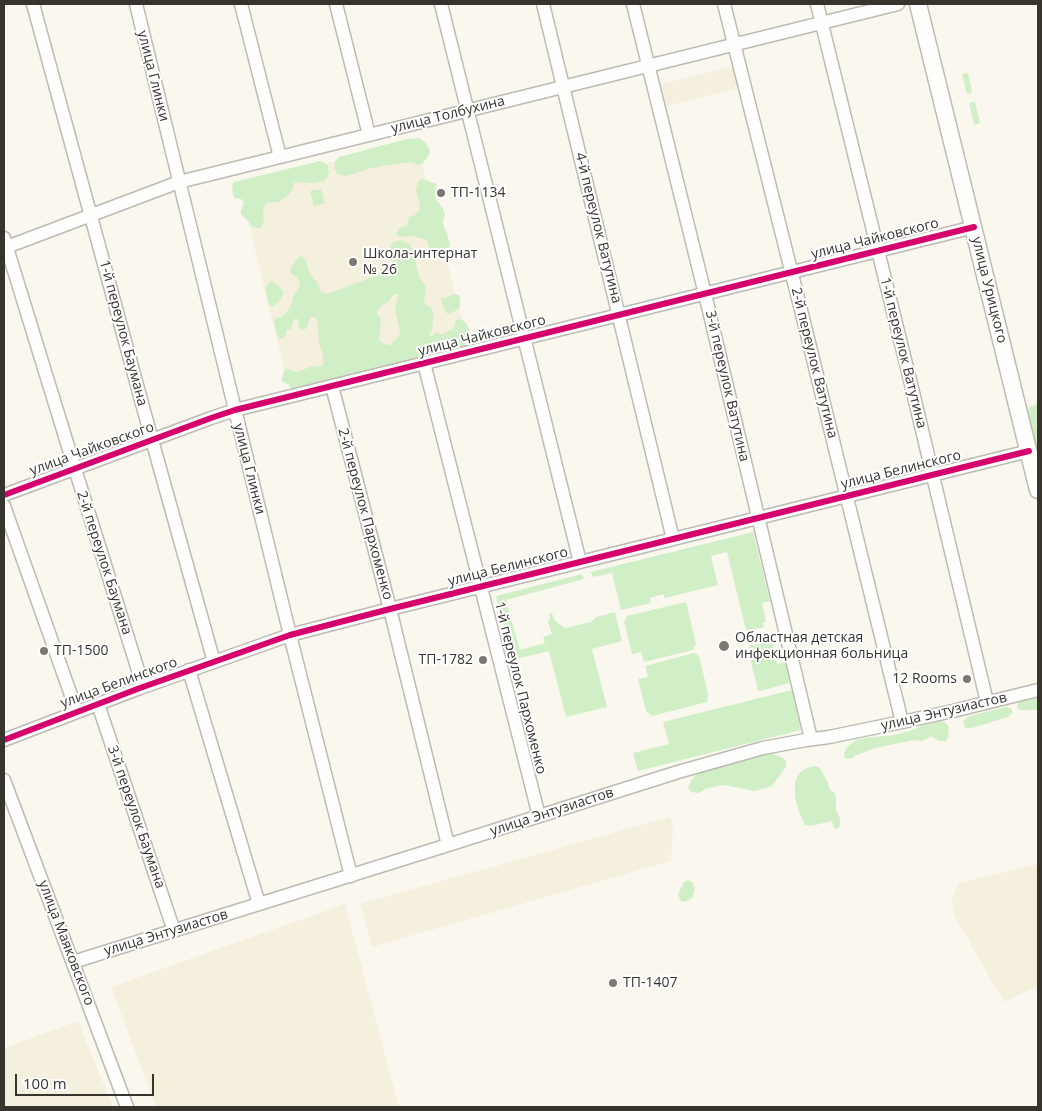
<!DOCTYPE html>
<html>
<head>
<meta charset="utf-8">
<style>
	body { margin:0 }
	#map { position:relative; width:1042px; height:1111px; overflow:hidden; background:#faf7ef; font-family:"Open Sans",sans-serif }
	canvas { display:block }
	.frame { position:absolute; inset:0; border:5px solid #37342e; pointer-events:none }
	.scale { position:absolute; left:15px; top:1074px; width:139px; height:22px; box-sizing:border-box; border:2px solid #37342e; border-top:0; padding-left:6px; font-size:15px; line-height:18px; white-space:nowrap; color:#37342e; -webkit-text-stroke:4px #fff; paint-order:stroke }
</style>
</head>
<body>
<div id="map">
<canvas width="1042" height="1111"></canvas>
<div class="frame"></div>
<div class="scale">100 m</div>
</div>
<script>
const ctx = document.querySelector('canvas').getContext('2d');
ctx.lineJoin = 'round';
function fill(path, color) { ctx.fillStyle = color; ctx.fill(path, 'evenodd'); }
const shape = rows => new Path2D(rows.map(r => 'M' + r).join(''));
function strokePath(path, color, width, dash) { ctx.strokeStyle = color; ctx.lineWidth = width; ctx.lineCap = dash ? 'butt' : 'round'; ctx.setLineDash(dash || []); ctx.stroke(path); }
function drawText(font, color, halo, rows, align = 'center') {
  ctx.font = font + ' "Open Sans",sans-serif'; ctx.lineWidth = 4; ctx.setLineDash([]); ctx.textBaseline = 'middle'; ctx.strokeStyle = halo; ctx.fillStyle = color; for (const [text, x, y, turn = 0] of rows) {
    ctx.save(); ctx.translate(x, y); ctx.rotate((+turn || 0) * Math.PI / 180); ctx.textAlign = isNaN(turn) ? turn : align; if (halo) ctx.strokeText(text, 0, 0); ctx.fillText(text, 0, 0); ctx.restore();
  }
}
fill(shape([
	[733,66,739,88,666,106,661,84],
	[416,141,467,338,288,384,239,185],
	[670,817,673,828,671,861,372,947,360,904],
	[1038,864,1038,986,1004,1002,954,915,952,899,959,883],
	[345,904,399,1107,156,1107,111,987],
	[78,1021,113,1107,4,1107,4,1048]
]), '#f5efde');
fill(shape([
	[968,73,972,92,967,94,962,74],
	[975,102,980,123,974,125,969,103],
	[416,138,421,139,425,142,430,150,429,155,423,163,418,165,411,162,398,164,382,166,368,169,346,176,338,174,335,170,334,163,337,159,339,157,407,139],
	[320,161,325,163,328,167,329,172,328,177,324,181,314,183,305,183,295,182,291,192,288,195,279,202,267,203,265,205,263,212,264,223,260,228,254,228,241,214,241,210,244,202,241,199,234,198,233,195,232,185,234,182],
	[423,179,437,184,435,192,435,197,443,209,445,215,443,221,444,227,447,233,450,245,449,248,445,250,432,250,429,248,428,242,425,239,411,236,400,237,396,234,398,229,407,226,409,217,415,215,419,211,420,206,416,190,417,186,419,181],
	[321,189,325,204,314,206,310,191],
	[402,240,409,244,413,250,419,278,426,286,424,303,430,307,434,314,432,330,429,335,432,336,436,333,443,334,454,328,456,320,461,319,467,324,470,333,472,336,472,341,465,344,462,351,292,391,289,385,283,382,281,380,285,369,290,369,293,371,298,372,310,367,321,366,323,364,323,354,319,343,317,318,313,317,310,318,307,327,304,330,301,329,299,327,298,319,294,319,291,329,286,330,286,336,282,339,279,339,278,337,274,322,275,318,281,317,286,313,293,301,293,295,297,291,299,288,300,284,297,277,290,273,290,270,298,257,300,256,303,257,306,260,309,272,318,283,320,291,327,294,381,274,390,274,393,273,394,267,391,255,390,250,391,246,394,242],
	[394,294,397,294,398,296,395,309,400,332,399,337,395,340,390,346,379,341,381,319,377,315,377,312,382,305,388,302],
	[272,281,277,284,283,291,284,293,281,299,273,307,269,305,265,290,267,285],
	[454,294,458,295,460,297,460,307,457,310,448,314,445,311,441,300,442,298,449,297],
	[1038,404,1038,465,1027,412,1030,407],
	[753,532,770,601,762,603,766,622,763,623,764,627,748,631,746,630,727,552,711,556,718,585,665,598,663,594,650,598,651,603,621,610,612,573,593,577,591,572],
	[582,574,584,579,506,600,520,650,545,643,543,637,552,634,548,622,550,617,549,614,552,613,555,621,565,628,591,622,596,617,615,612,622,641,592,649,607,707,566,717,549,651,512,660,496,596],
	[686,602,696,644,693,650,644,662,641,652,632,654,624,622,627,616],
	[772,640,777,664,785,662,790,683,760,691,758,690,748,650,750,646],
	[694,653,699,656,708,693,707,702,652,716,646,711,638,679,648,677,645,666],
	[792,690,801,730,638,771,633,753,669,744,663,722],
	[1038,698,1038,710,1020,710,1018,708,1017,704,1020,701],
	[1006,707,1012,709,1012,713,1008,717,972,728,966,728,964,725,963,721,969,716],
	[942,721,946,723,949,727,948,737,946,741,939,741,931,736,926,739,921,741,914,740,899,743,872,749,855,756,853,758,847,759,844,757,844,753,847,747,856,740,865,738,894,735,910,731,921,726],
	[771,754,779,756,786,760,786,767,772,786,755,791,723,785,708,788,698,793,691,792,688,788,692,779,699,772,755,757],
	[814,766,818,767,821,770,828,783,830,790,834,792,836,796,836,810,840,818,840,825,837,829,834,828,832,821,811,826,805,825,799,812,795,797,795,781,800,772,807,768],
	[688,880,692,882,695,888,692,898,685,902,680,900,678,894,684,882]
]), '#d1efc6');
const minor = shape([
	[33,4,152,440,214,662],
	[136,4,290,635,351,876],
	[241,4,280,157],
	[336,4,369,135],
	[441,4,580,562],
	[543,4,673,539],
	[633,4,705,294,811,739],
	[724,4,802,314,902,722],
	[817,4,911,384,987,702],
	[4,238,75,469,143,686],
	[4,248,179,182,898,4],
	[424,363,539,816],
	[332,386,390,609,448,845],
	[4,495,211,418,235,410,974,227],
	[4,506,77,712],
	[189,670,259,904],
	[98,704,174,931],
	[4,740,140,688,290,635,390,609,1029,451],
	[4,780,127,1107],
	[73,962,448,845,678,772,763,748,806,740,829,737,902,722,953,711,1038,690]
]);
const major = shape([
	[918,4,1038,490]
]);
strokePath(minor, '#bdbab4', 15);
strokePath(major, '#bdbab4', 19);
strokePath(minor, '#fefefd', 12);
strokePath(major, '#fefefd', 16);
strokePath(shape([
	[4,495,211,418,235,410,974,227],
	[4,740,140,688,290,635,390,609,1029,451]
]), '#d6006c', 6);
for (const [x, y, r, color] of [
	[441,193,5,"#7b7872"],
	[353,262,5,"#7b7872"],
	[724,646,6,"#7b7872"],
	[44,651,5,"#7b7872"],
	[483,660,5,"#7b7872"],
	[967,679,5,"#7b7872"],
	[613,983,5,"#7b7872"]
]) { const dot = new Path2D(); dot.arc(x, y, r, 0, 2 * Math.PI); ctx.fillStyle = color; ctx.fill(dot); strokePath(dot, '#fff', 2); }
drawText('14px', '#37342e', '#fff', [
	["улица Глинки",153,76,76],
	["улица Толбухина",448,115,-14],
	["4-й переулок Ватутина",598,228,76],
	["улица Чайковского",875,239,-14],
	["улица Урицкого",989,290,76],
	["1-й переулок Баумана",123,333,75],
	["улица Чайковского",482,336,-14],
	["1-й переулок Ватутина",903,353,76],
	["2-й переулок Ватутина",814,363,76],
	["3-й переулок Ватутина",727,386,77],
	["улица Чайковского",92,449,-20],
	["улица Глинки",249,469,76],
	["улица Белинского",901,470,-14],
	["2-й переулок Пархоменко",365,514,75],
	["2-й переулок Баумана",104,563,72],
	["улица Белинского",508,567,-14],
	["улица Белинского",119,683,-20],
	["1-й переулок Пархоменко",520,688,76],
	["улица Энтузиастов",944,712,-13],
	["улица Энтузиастов",552,812,-18],
	["3-й переулок Баумана",136,817,71],
	["улица Энтузиастов",166,933,-17],
	["улица Маяковского",66,943,69]
]);
drawText('14px', '#37342e', '#fff', [
	["ТП-1134",451,193],
	["Школа-интернат",363,254],
	["№ 26",363,270],
	["Областная детская",735,638],
	["инфекционная больница",735,654],
	["ТП-1500",54,651],
	["ТП-1782",473,660,"right"],
	["12 Rooms",957,679,"right"],
	["ТП-1407",623,983]
], 'left');
</script>
</body>
</html>
